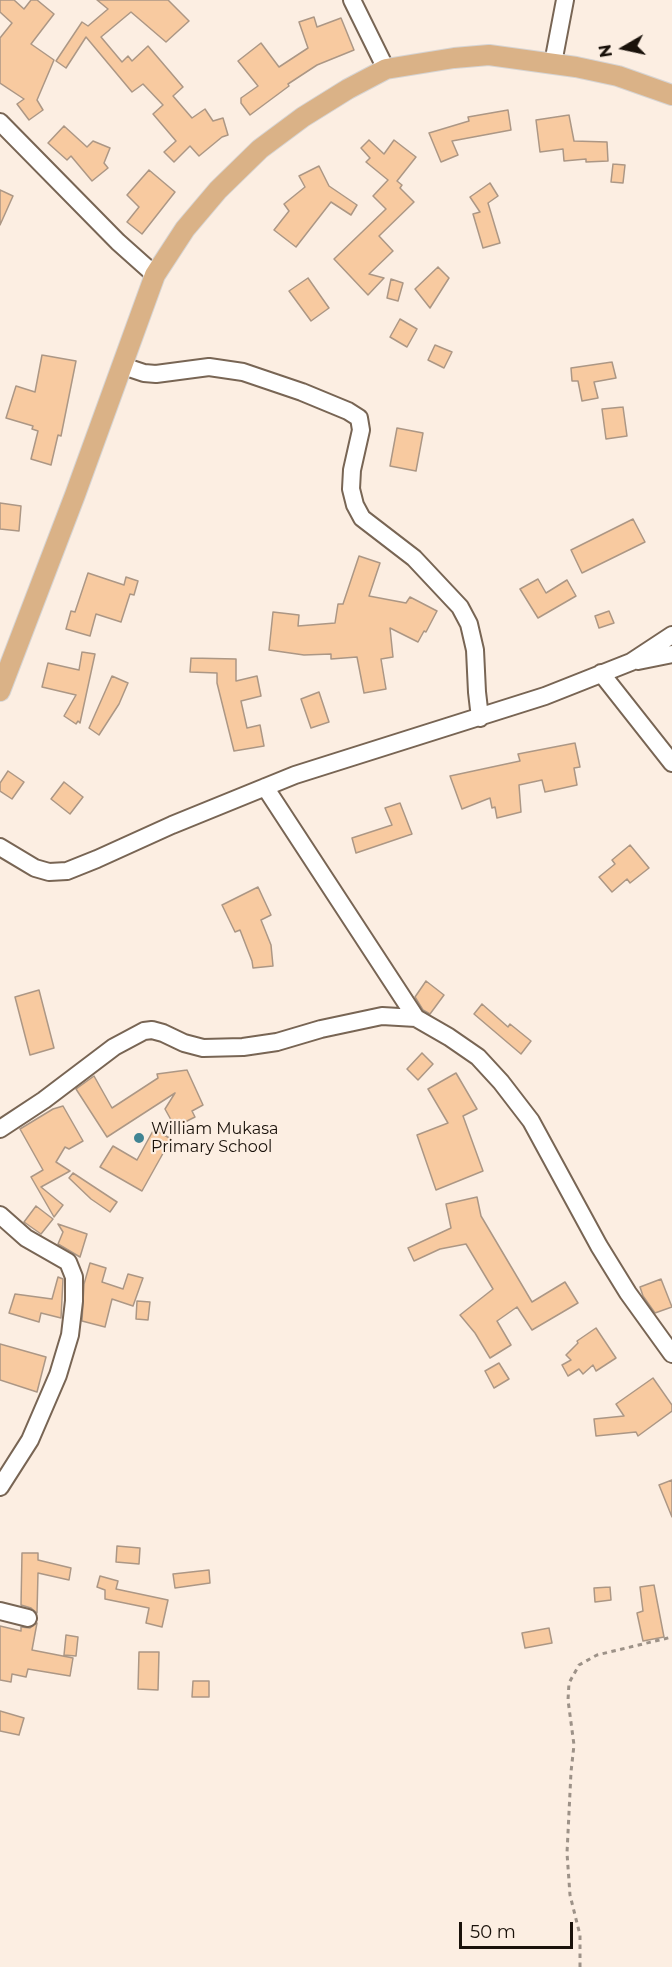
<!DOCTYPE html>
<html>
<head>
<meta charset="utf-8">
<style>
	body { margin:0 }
	#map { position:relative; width:672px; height:1967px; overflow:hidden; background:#fceee2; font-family:Montserrat,sans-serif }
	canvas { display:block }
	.north { position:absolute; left:594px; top:18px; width:60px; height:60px; -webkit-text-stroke:4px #fceee2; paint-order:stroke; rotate:261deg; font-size:16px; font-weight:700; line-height:24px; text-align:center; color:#1a120b }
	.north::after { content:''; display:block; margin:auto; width:21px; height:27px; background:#1a120b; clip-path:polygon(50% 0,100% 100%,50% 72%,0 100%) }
	.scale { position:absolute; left:459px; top:1922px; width:114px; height:27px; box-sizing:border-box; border:3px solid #1a120b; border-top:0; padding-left:8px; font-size:18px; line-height:21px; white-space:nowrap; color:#1a120b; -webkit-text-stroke:4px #fceee2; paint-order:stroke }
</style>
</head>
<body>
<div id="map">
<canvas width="672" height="1967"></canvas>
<div class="north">N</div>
<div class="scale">50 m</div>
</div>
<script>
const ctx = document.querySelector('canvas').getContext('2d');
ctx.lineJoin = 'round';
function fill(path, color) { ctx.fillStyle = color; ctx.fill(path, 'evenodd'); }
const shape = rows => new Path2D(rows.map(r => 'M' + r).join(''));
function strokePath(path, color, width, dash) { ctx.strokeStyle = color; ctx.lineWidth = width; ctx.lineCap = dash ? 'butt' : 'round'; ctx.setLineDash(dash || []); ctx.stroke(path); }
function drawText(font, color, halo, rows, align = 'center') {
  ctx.font = font + ' Montserrat,sans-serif'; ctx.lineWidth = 4.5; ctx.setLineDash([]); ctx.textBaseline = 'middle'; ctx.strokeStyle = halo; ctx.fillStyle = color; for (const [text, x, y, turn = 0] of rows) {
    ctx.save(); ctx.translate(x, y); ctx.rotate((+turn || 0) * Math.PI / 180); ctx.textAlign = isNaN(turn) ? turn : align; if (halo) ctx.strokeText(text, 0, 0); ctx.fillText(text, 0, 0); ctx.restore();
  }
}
const building = shape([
	[0,0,14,0,24,9,31,0,37,0,54,14,31,44,54,60,37,100,43,110,29,120,17,104,24,99,0,83,0,38,12,23,0,12,0,0],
	[97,0,168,0,189,21,166,42,131,12,101,37,122,62,128,56,132,61,148,46,183,87,173,96,192,118,205,109,213,121,223,118,228,135,222,137,199,156,190,146,174,162,164,152,176,141,153,114,163,105,143,84,132,92,86,37,66,68,56,61,82,22,88,26,108,9,97,0],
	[314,17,317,27,341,18,354,50,317,65,288,84,289,86,250,115,241,103,241,98,258,86,238,61,261,43,279,67,308,48,299,22,314,17],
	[508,110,511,130,452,141,458,155,441,162,429,133,469,121,468,117,508,110],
	[569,115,574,141,607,142,608,161,586,162,586,159,564,161,563,149,540,152,536,120,569,115],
	[64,126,87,147,93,141,110,148,104,163,108,168,92,181,71,156,67,160,48,143,64,126],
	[369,140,384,154,394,140,416,157,397,181,402,185,400,188,414,202,379,236,393,251,369,274,384,278,368,295,334,259,386,209,373,196,388,180,366,162,370,158,361,148,369,140],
	[613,164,625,165,623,183,611,182,613,164],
	[319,166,329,186,357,205,351,215,331,202,296,247,274,230,289,211,284,204,305,187,299,176,319,166],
	[149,170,175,192,142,234,127,222,139,207,127,195,149,170],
	[490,183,498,196,488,203,500,243,483,248,473,214,480,212,470,197,490,183],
	[0,190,13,196,0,225,0,190],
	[438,267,449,278,430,308,415,289,438,267],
	[308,278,329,308,311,321,289,291,308,278],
	[391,279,403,283,398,301,387,298,391,279],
	[400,319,417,329,407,347,390,337,400,319],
	[435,345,452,352,444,368,428,360,435,345],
	[42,355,76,361,61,436,58,435,51,465,31,459,38,431,32,429,33,426,6,418,16,386,35,392,42,355],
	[612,362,616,378,594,382,598,398,582,401,578,381,572,381,571,368,612,362],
	[623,407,627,436,606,439,602,409,623,407],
	[397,428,423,433,416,471,390,466,397,428],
	[0,503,21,506,19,531,0,529,0,503],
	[633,519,645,542,582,573,571,550,633,519],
	[359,556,380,563,369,596,406,603,410,597,437,611,426,632,424,631,418,642,390,628,393,657,381,659,386,689,364,693,357,657,331,659,331,654,304,655,269,650,273,612,299,615,298,626,335,623,338,604,343,604,359,556],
	[88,573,124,585,126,577,138,581,134,595,130,594,121,622,96,614,90,636,66,629,71,611,75,612,88,573],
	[538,579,546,593,567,580,576,596,538,618,520,589,538,579],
	[609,611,614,623,599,628,595,616,609,611],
	[82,652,95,654,80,723,78,721,76,724,64,716,76,695,42,687,48,663,79,670,82,652],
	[191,658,236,659,236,681,257,676,261,696,241,701,247,728,260,725,264,746,234,751,217,683,217,673,190,672,191,658],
	[112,676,128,683,119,704,99,735,89,728,112,676],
	[319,692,329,722,311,728,301,699,319,692],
	[575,743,580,767,574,768,577,785,545,792,542,780,519,785,521,812,497,818,495,807,492,808,490,798,462,809,450,776,520,761,518,754,575,743],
	[8,771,24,782,12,799,0,791,0,783,8,771],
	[64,782,83,797,70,814,51,799,64,782],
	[400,803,412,834,356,853,352,838,392,825,385,808,400,803],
	[630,845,649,868,630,883,627,879,612,892,599,877,615,864,612,860,630,845],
	[258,887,271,915,261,920,271,945,273,966,253,968,252,961,240,930,235,932,222,905,258,887],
	[426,981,444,995,430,1014,423,1010,415,997,426,981],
	[39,990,54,1048,30,1055,15,997,39,990],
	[482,1004,508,1027,510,1024,531,1041,521,1054,474,1014,482,1004],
	[422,1053,433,1064,418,1080,407,1069,422,1053],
	[187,1070,203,1105,192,1111,195,1117,175,1127,165,1109,175,1093,107,1137,76,1089,94,1076,112,1108,158,1078,157,1074,187,1070],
	[456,1073,477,1109,463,1116,483,1171,436,1190,417,1135,448,1123,428,1089,456,1073],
	[63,1106,83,1141,69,1149,65,1147,56,1162,70,1171,41,1187,63,1205,54,1217,31,1177,43,1170,20,1129,53,1109,63,1106],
	[154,1129,171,1139,142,1191,100,1167,113,1146,137,1160,154,1129],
	[73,1173,117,1202,110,1212,91,1199,69,1178,73,1173],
	[477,1197,481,1216,532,1302,565,1282,578,1303,532,1330,517,1307,497,1321,511,1345,490,1358,475,1333,460,1315,493,1289,466,1244,440,1249,414,1261,408,1248,451,1228,446,1204,477,1197],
	[36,1206,53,1219,41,1234,24,1222,36,1206],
	[58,1224,87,1234,80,1257,58,1244,63,1232,58,1224],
	[90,1263,106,1268,102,1282,123,1289,128,1274,143,1278,133,1306,112,1299,105,1327,82,1321,84,1284,90,1263],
	[58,1277,63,1279,61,1318,41,1313,39,1322,9,1313,15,1294,52,1299,58,1277],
	[661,1279,672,1307,655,1313,643,1296,640,1287,661,1279],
	[137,1301,150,1302,148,1320,136,1319,137,1301],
	[596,1328,616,1358,596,1371,593,1365,583,1374,579,1369,568,1376,562,1365,571,1360,566,1355,578,1343,577,1341,596,1328],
	[0,1344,46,1357,37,1392,0,1380,0,1344],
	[499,1363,509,1379,494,1388,485,1371,499,1363],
	[653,1378,672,1405,672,1411,638,1436,636,1432,596,1436,594,1419,624,1416,616,1404,653,1378],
	[672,1480,672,1517,659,1485,672,1480],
	[117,1546,140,1548,139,1564,116,1562,117,1546],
	[22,1553,38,1553,38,1560,71,1568,69,1580,38,1573,37,1613,31,1608,21,1605,22,1553],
	[209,1570,210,1583,175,1588,173,1574,209,1570],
	[100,1576,118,1581,116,1589,168,1600,162,1627,146,1623,149,1608,105,1599,105,1590,97,1587,100,1576],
	[654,1585,664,1637,643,1641,637,1613,643,1611,640,1587,654,1585],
	[610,1587,611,1600,595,1602,594,1588,610,1587],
	[37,1623,32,1650,73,1658,70,1676,28,1669,26,1677,12,1674,11,1682,0,1680,0,1626,21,1631,21,1627,30,1628,37,1623],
	[549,1628,552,1643,525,1648,522,1633,549,1628],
	[66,1635,78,1637,76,1656,64,1655,66,1635],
	[139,1652,159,1652,158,1690,138,1689,139,1652],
	[193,1681,209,1681,209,1697,192,1697,193,1681],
	[0,1711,24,1718,19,1735,0,1731,0,1711]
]);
fill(building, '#f8caa0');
strokePath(building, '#ac9785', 1.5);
const minor = shape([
	[352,0,386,69],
	[553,63,565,0],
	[0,122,118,242,155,275],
	[123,366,144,373,156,374,209,367,243,372,302,392,348,411,359,418,361,430,352,470,351,489,355,505,362,518,414,558,460,607,469,624,475,650,477,692,480,718],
	[638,661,672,654],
	[601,673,672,763],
	[265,787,416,1018],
	[0,847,35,868,49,872,67,871,97,859,172,825,295,775,545,696,631,662,672,635],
	[0,1129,44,1100,114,1047,144,1031,152,1030,163,1033,184,1043,203,1048,243,1047,277,1042,321,1029,382,1016,416,1018,449,1037,478,1057,501,1082,531,1121,599,1246,628,1293,672,1354],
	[0,1215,26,1238,68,1262,74,1277,74,1301,70,1335,58,1375,30,1440,0,1487],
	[0,1611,28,1618]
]);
const major = shape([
	[0,691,75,495,155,275,185,229,218,190,260,149,303,117,348,89,386,69,454,58,489,55,576,67,618,76,672,95]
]);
strokePath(minor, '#786554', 20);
strokePath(major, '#d6d4d3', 22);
strokePath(shape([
	[580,1967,580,1935,570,1895,567,1853,571,1772,574,1745,568,1700,569,1683,579,1665,597,1655,672,1637]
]), '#9d9288', 3, [4.5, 4.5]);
strokePath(minor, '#fff', 16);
strokePath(major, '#dab287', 20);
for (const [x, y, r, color] of [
	[139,1138,6,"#408493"]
]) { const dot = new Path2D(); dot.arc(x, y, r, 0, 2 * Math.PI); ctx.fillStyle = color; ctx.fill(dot); strokePath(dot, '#fceee2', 2); }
drawText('16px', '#1a120b', '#fceee2', [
	["William Mukasa",151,1129],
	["Primary School",151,1147]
], 'left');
</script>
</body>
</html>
